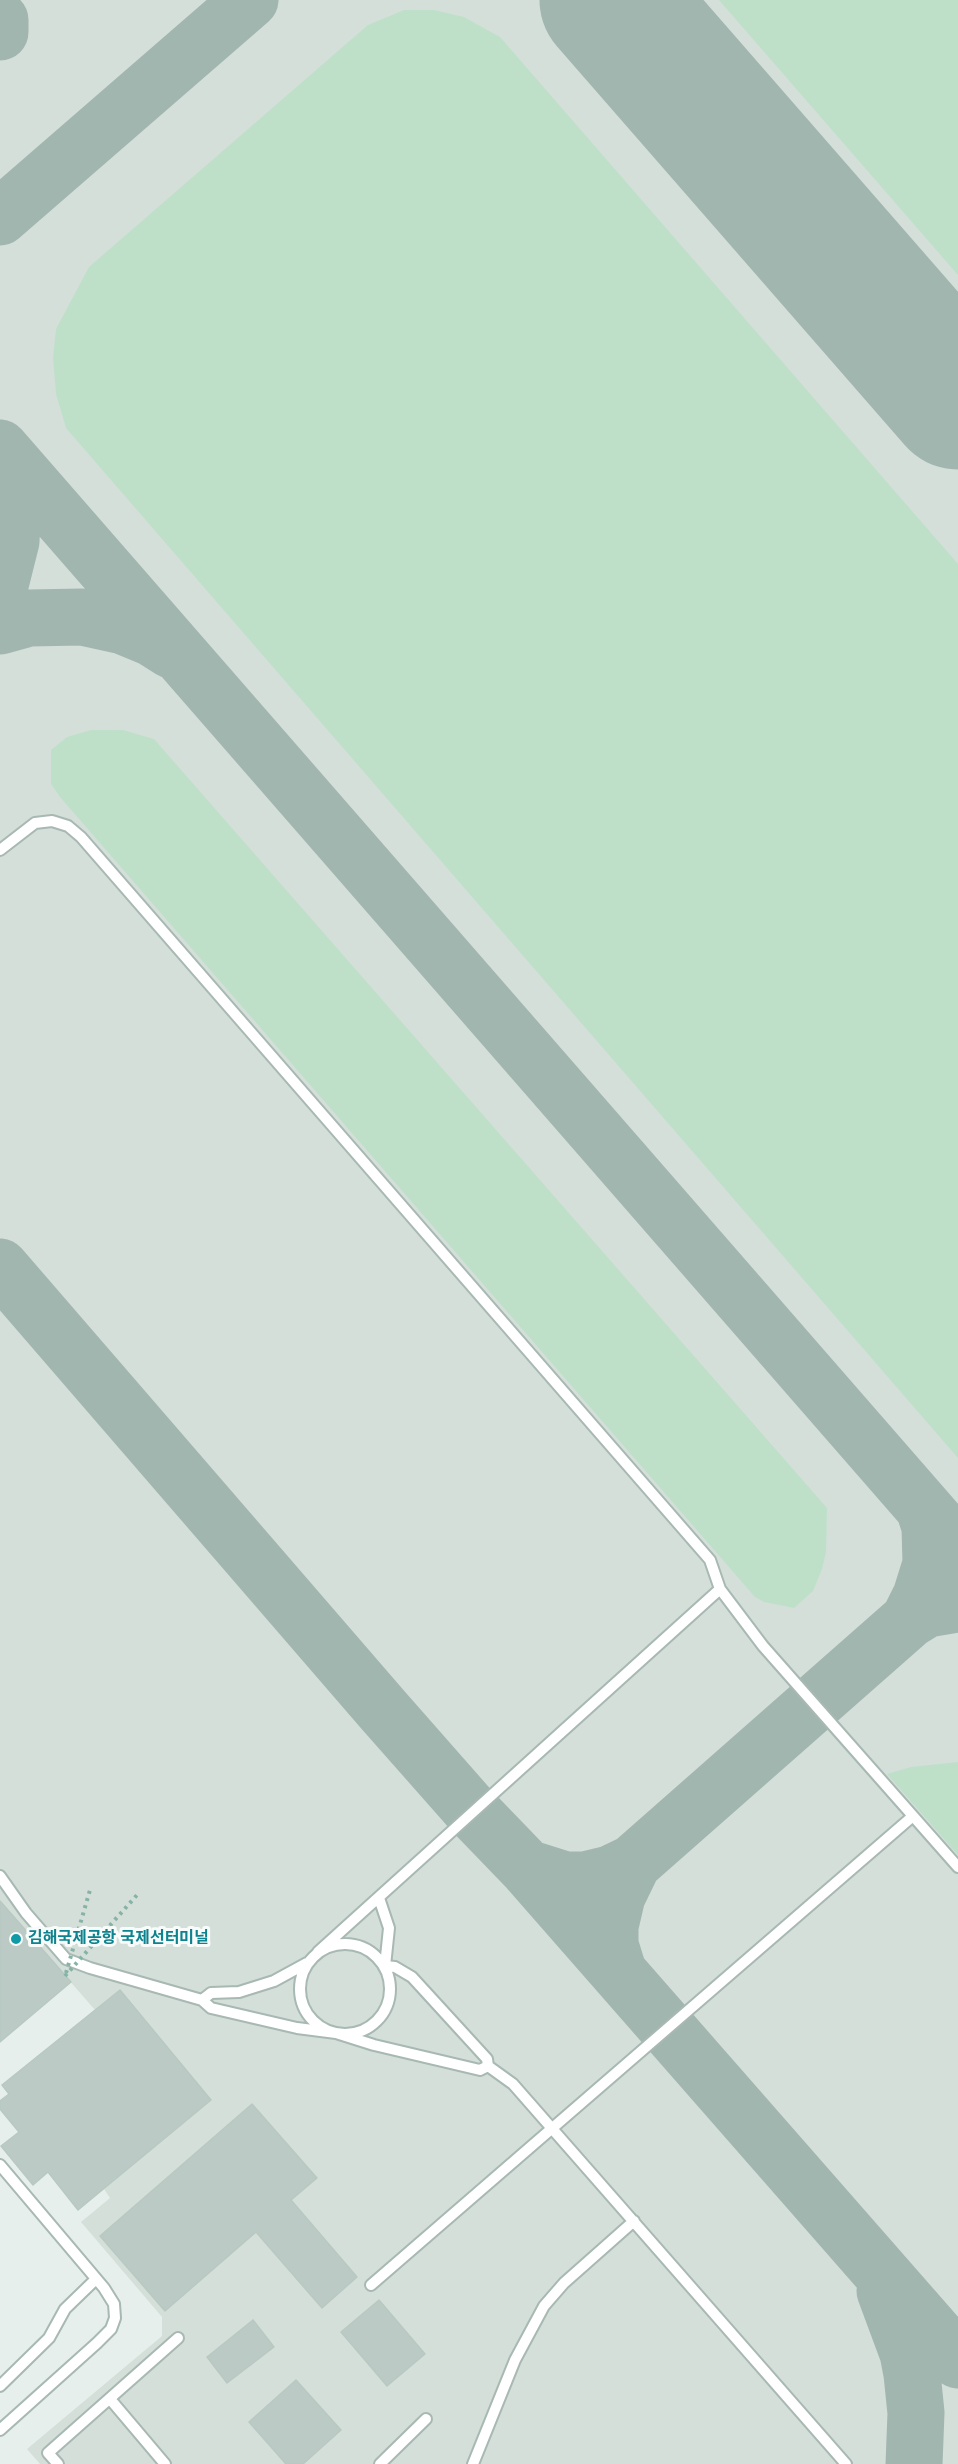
<!DOCTYPE html>
<html>
<head>
<meta charset="utf-8">
<style>
	body { margin:0 }
	canvas { display:block; background:#e6efeb }
</style>
</head>
<body>
<canvas width="958" height="2464"></canvas>
<script>
const ctx = document.querySelector('canvas').getContext('2d');
ctx.lineJoin = 'round';
function fill(path, color) { ctx.fillStyle = color; ctx.fill(path, 'evenodd'); }
const shape = rows => new Path2D(rows.map(r => 'M' + r).join(''));
function strokePath(path, color, width, dash) { ctx.strokeStyle = color; ctx.lineWidth = width; ctx.lineCap = dash ? 'butt' : 'round'; ctx.setLineDash(dash || []); ctx.stroke(path); }
function drawText(font, color, halo, rows, align = 'center') {
  ctx.font = font + ' "Varela Round","Noto Sans KR",sans-serif'; ctx.lineWidth = 6; ctx.setLineDash([]); ctx.textBaseline = 'middle'; ctx.strokeStyle = halo; ctx.fillStyle = color; for (const [text, x, y, turn = 0] of rows) {
    ctx.save(); ctx.translate(x, y); ctx.rotate((+turn || 0) * Math.PI / 180); ctx.textAlign = isNaN(turn) ? turn : align; if (halo) ctx.strokeText(text, 0, 0); ctx.fillText(text, 0, 0); ctx.restore();
  }
}
fill(shape([
	[0,0,958,0,958,2464,40,2464,27,2449,162,2336,162,2317,81,2222,110,2198,104,2189,211,2100,120,1990,95,2010,0,1901]
]), '#d4dfda');
fill(shape([
	[719,0,958,0,958,275],
	[404,10,434,10,464,17,500,37,958,564,958,1458,66,428,56,394,53,357,56,329,89,267,368,25],
	[91,730,123,730,154,739,827,1508,826,1552,822,1569,813,1591,794,1608,764,1602,755,1597,60,797,51,784,51,750,67,737],
	[958,1762,958,1855,887,1774,911,1767]
]), '#bfe0c8');
strokePath(shape([
	[0,20,0,32],
	[0,217,250,0],
	[0,448,958,1547],
	[0,457,12,494,12,518,11,541,0,585],
	[0,626,29,618,82,617,123,626,152,638,171,650],
	[0,1267,383,1710,472,1811,527,1868,958,2360],
	[924,1508,930,1527,931,1564,921,1596,909,1620,927,1609,958,1604],
	[633,1863,909,1620],
	[527,1868,565,1880,585,1880,610,1874,633,1863,617,1896,610,1926,610,1945,618,1971],
	[885,2291,908,2353,912,2374,916,2413,914,2464]
]), '#a2b6b0', 57);
strokePath(shape([
	[610,0,958,399]
]), '#a2b6b0', 141);
const building = shape([
	[0,1901,71,1982,0,2042,0,1901],
	[120,1990,211,2100,78,2210,48,2172,33,2185,1,2146,19,2132,0,2109,0,2101,9,2094,2,2085,120,1990],
	[252,2104,317,2178,291,2200,357,2277,322,2308,256,2232,165,2311,100,2236,252,2104],
	[379,2300,425,2354,387,2386,341,2332,379,2300],
	[253,2320,274,2347,227,2383,207,2357,253,2320],
	[296,2380,341,2430,303,2464,286,2464,249,2422,296,2380]
]);
fill(building, '#bbcac4');
strokePath(building, '#b8c9c2', 1.5);
const service = shape([
	[0,850,35,823,52,821,68,826,81,837,710,1560,720,1589,763,1646,958,1867],
	[0,1876,26,1913,66,1959,90,1968,202,2000,211,2008,297,2028,336,2033,374,2045,480,2070,488,2066],
	[379,1898,389,1928,385,1966,395,1967,412,1977,487,2059,488,2066,513,2084,846,2464],
	'300 1989a45 45 0 1 1 90 0a45 45 0 1 1-90 0Z',
	[318,1952,720,1589],
	[202,2000,211,1993,239,1992,274,1981,307,1963],
	[0,2165,104,2288,114,2304,115,2318,111,2329,97,2343,0,2430],
	[371,2285,913,1816],
	[0,2386,49,2338,65,2309,96,2279],
	[110,2399,165,2464],
	[58,2464,48,2453,178,2338],
	[380,2464,426,2419],
	[473,2464,515,2360,544,2306,564,2283,634,2221]
]);
strokePath(service, '#a8b8b2', 14);
strokePath(service, '#fff', 10);
strokePath(shape([
	[66,1973,90,1890],
	[65,1976,137,1895]
]), '#86b3a5', 4, [3, 4.5]);
for (const [x, y, r, color] of [
	[16,1939,6,"#0f9aa8"]
]) { const dot = new Path2D(); dot.arc(x, y, r, 0, 2 * Math.PI); ctx.fillStyle = color; ctx.fill(dot); strokePath(dot, '#f7fbf9', 2); }
drawText('bold 16px', '#0d838f', '#f7fbf9', [
	["김해국제공항 국제선터미널",28,1939]
], 'left');
</script>
</body>
</html>
